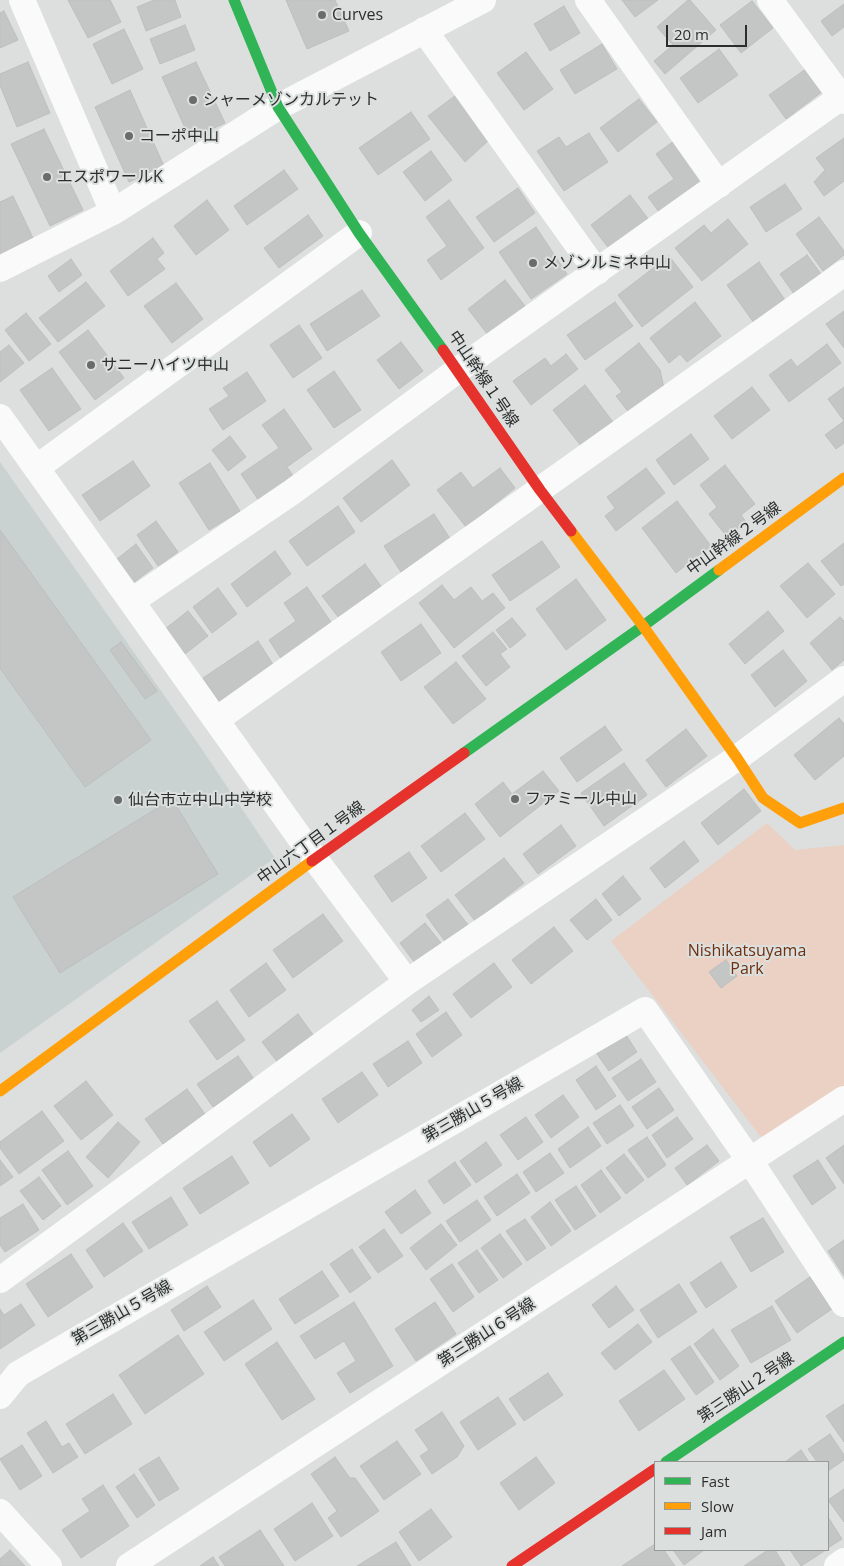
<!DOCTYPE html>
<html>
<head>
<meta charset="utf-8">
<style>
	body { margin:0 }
	#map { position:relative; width:844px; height:1566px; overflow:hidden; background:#dcdfde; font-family:"Open Sans",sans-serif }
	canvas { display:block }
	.legend { position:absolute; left:654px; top:1461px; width:175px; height:90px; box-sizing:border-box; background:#dbe0df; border:1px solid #959998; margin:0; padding:6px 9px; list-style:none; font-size:15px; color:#2c2e2e }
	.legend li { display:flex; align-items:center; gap:10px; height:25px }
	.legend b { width:25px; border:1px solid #959998 }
	.scale { position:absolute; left:666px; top:25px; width:81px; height:22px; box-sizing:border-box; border:2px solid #2c2e2e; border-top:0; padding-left:6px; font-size:15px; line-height:18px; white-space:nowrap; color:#2c2e2e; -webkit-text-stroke:4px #dbe0df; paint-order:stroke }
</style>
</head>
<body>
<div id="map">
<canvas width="844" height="1566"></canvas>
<ul class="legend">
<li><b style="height:6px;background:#30b455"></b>Fast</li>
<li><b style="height:6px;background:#ff9f0a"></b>Slow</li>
<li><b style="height:6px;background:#e5322d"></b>Jam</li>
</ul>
<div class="scale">20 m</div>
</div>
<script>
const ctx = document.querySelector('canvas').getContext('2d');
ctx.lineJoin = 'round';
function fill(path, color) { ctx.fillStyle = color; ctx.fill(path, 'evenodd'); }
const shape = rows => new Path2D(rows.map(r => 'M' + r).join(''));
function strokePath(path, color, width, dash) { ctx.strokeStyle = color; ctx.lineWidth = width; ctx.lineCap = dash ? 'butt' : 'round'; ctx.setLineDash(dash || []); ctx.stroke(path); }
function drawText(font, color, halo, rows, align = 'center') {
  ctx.font = font + ' "Open Sans","Noto Sans JP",sans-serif'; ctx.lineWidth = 4; ctx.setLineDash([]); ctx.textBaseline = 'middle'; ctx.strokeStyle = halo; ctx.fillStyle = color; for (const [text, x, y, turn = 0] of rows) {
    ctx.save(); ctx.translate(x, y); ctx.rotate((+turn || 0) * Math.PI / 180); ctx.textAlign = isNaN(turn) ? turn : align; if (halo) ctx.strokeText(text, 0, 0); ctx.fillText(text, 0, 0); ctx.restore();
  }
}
fill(shape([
	[0,462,197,742,275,858,0,1053]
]), '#c9d2d1');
fill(shape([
	[767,823,795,850,844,845,844,1088,768,1137,760,1136,611,941]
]), '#ebd0c4');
const building = shape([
	[68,0,110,0,121,22,88,38,68,0],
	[154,0,175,0,181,17,146,31,137,7,154,0],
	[286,0,335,0,349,31,307,49,286,0],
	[622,0,658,0,635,17,622,0],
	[688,0,690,0,716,30,665,74,654,61,673,45,657,27,688,0],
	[752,1,773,28,741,53,720,25,752,1],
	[844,4,844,27,832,36,821,21,844,4],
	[564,6,580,33,550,51,534,24,564,6],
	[4,11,18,40,0,48,0,13,4,11],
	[185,25,195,50,160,64,150,39,185,25],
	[124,29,143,69,112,84,93,44,124,29],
	[602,44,617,69,575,94,560,70,602,44],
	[719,49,738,75,698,103,680,78,719,49],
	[526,52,553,89,524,110,497,73,526,52],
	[28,62,50,113,17,127,0,85,0,74,28,62],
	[196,62,225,123,190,139,162,77,196,62],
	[806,69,823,91,786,119,769,95,806,69],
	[130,90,164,166,129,182,95,107,130,90],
	[456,95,489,140,465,162,428,116,456,95],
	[639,99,657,122,618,152,600,128,639,99],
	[411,112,430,139,378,175,359,148,411,112],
	[44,129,83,210,50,226,11,144,44,129],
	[589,133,608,162,564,191,537,151,559,137,566,147,589,133],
	[844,138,844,181,824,196,814,182,825,170,816,158,844,138],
	[674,141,702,182,659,212,648,197,674,179,656,154,674,141],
	[431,151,452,180,425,201,403,172,431,151],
	[284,170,298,189,247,225,234,206,284,170],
	[785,184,802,209,766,232,750,207,785,184],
	[518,188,535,213,494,242,476,217,518,188],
	[630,195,649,220,610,250,591,225,630,195],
	[13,196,34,240,0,256,0,202,13,196],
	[207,200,229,230,196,255,174,226,207,200],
	[449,200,484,248,441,280,427,260,447,246,426,217,449,200],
	[308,215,323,236,279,268,264,248,308,215],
	[819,217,844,251,844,255,823,271,796,234,819,217],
	[728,219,748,244,702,281,675,248,704,225,711,233,728,219],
	[536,227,567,274,531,299,499,252,536,227],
	[153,238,164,253,157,259,165,269,128,296,110,271,153,238],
	[807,255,821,274,794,294,780,274,807,255],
	[669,256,693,287,642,327,618,295,669,256],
	[71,259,82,275,59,292,48,276,71,259],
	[759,262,785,300,754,323,727,285,759,262],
	[505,280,525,306,488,335,468,309,505,280],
	[86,282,105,306,58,342,39,318,86,282],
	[176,283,203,319,172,343,144,306,176,283],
	[362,290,380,316,327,351,310,324,362,290],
	[615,302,633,326,585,360,567,335,615,302],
	[695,302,721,336,687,362,680,354,669,363,650,338,695,302],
	[844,311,844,348,826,324,844,311],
	[26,313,51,344,29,361,5,330,26,313],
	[299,325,322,358,293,378,270,345,299,325],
	[88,330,124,378,95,400,59,352,88,330],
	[401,342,423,371,399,389,377,360,401,342],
	[639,343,660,370,664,388,630,414,616,396,622,392,605,370,639,343],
	[827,344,841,363,789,402,769,375,791,359,797,367,827,344],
	[9,345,24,363,0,382,0,352,9,345],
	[566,354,578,369,531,405,513,381,545,358,551,366,566,354],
	[52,368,81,409,49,431,20,390,52,368],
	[334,371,361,410,334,428,307,390,334,371],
	[247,372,266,401,223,430,209,409,229,396,223,388,247,372],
	[585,385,613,422,581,446,553,410,585,385],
	[752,387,770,410,732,439,714,416,752,387],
	[844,387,844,443,836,449,825,435,844,421,828,399,844,387],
	[284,409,312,449,287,467,294,477,259,501,241,474,279,448,262,425,284,409],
	[691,434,709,459,674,485,656,460,691,434],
	[230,436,246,457,228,471,212,450,230,436],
	[392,460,410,485,361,522,343,498,392,460],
	[133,461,150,486,100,521,82,495,133,461],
	[210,463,240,511,209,530,179,483,210,463],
	[725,465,755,504,741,515,746,522,727,537,709,514,717,507,700,485,725,465],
	[500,468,515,488,466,527,437,490,461,472,473,488,500,468],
	[646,468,665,493,616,531,605,516,615,508,607,497,646,468],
	[677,501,711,546,676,573,642,528,677,501],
	[338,506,355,532,307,566,289,541,338,506],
	[434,514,451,540,401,572,384,546,434,514],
	[156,521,178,552,158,566,137,535,156,521],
	[0,530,151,740,85,787,0,668,0,530],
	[542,541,560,567,510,601,492,575,542,541],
	[844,543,844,584,841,586,821,561,844,543],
	[136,544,153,568,133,583,117,559,136,544],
	[275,551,291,574,247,607,231,584,275,551],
	[808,563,835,594,807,618,780,586,808,563],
	[365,564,381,586,339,618,322,596,365,564],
	[576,579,606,620,566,650,536,609,576,579],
	[442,585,454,600,471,587,482,601,493,593,505,608,454,648,419,603,442,585],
	[307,587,333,625,282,660,269,640,296,621,284,603,307,587],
	[218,588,237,614,212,633,193,607,218,588],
	[188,611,208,636,185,654,165,629,188,611],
	[768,611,784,631,745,664,729,644,768,611],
	[840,617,844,621,844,660,832,670,810,643,840,617],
	[512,618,526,635,510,648,496,630,512,618],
	[421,624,441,653,401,681,381,652,421,624],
	[493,632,507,649,500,654,510,667,486,686,462,656,493,632],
	[258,641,274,666,220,703,203,678,258,641],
	[121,642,157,691,145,699,110,650,121,642],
	[783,650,807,681,775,707,751,675,783,650],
	[456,662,486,699,453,724,424,687,456,662],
	[839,718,844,724,844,756,815,780,794,755,839,718],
	[605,726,622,750,577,782,560,758,605,726],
	[686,729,707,756,666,787,646,760,686,729],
	[624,763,647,795,604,826,581,793,624,763],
	[543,771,559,791,500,837,475,804,503,782,512,794,543,771],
	[744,789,761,811,718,845,701,823,744,789],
	[172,799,218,874,60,973,13,897,172,799],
	[465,813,485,839,441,872,421,846,465,813],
	[561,825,576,846,538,874,523,854,561,825],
	[684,841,699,861,665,888,650,868,684,841],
	[409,852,427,878,392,902,374,876,409,852],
	[504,858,524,883,475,921,455,895,504,858],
	[623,876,641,899,619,916,602,894,623,876],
	[448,899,469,926,446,943,426,915,448,899],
	[596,899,612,920,587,940,570,920,596,899],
	[323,914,343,941,293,978,273,950,323,914],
	[425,923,441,943,415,963,400,943,425,923],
	[554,927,573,951,531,984,512,960,554,927],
	[726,960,737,976,721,988,709,972,726,960],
	[266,963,286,990,249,1017,230,990,266,963],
	[494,963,512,987,471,1018,453,994,494,963],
	[429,996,439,1010,421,1022,412,1010,429,996],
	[217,1001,245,1040,217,1060,189,1021,217,1001],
	[446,1012,462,1035,432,1057,416,1034,446,1012],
	[298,1014,314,1036,278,1063,262,1042,298,1014],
	[624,1032,637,1052,609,1071,595,1051,624,1032],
	[408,1041,422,1063,388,1087,373,1064,408,1041],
	[238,1056,254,1079,213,1107,197,1084,238,1056],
	[641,1059,656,1082,628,1101,612,1078,641,1059],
	[596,1066,616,1096,596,1110,576,1080,596,1066],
	[362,1072,378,1095,338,1123,322,1099,362,1072],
	[86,1081,113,1115,81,1140,54,1106,86,1081],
	[659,1088,674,1110,647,1129,632,1107,659,1088],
	[187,1089,205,1114,163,1144,145,1119,187,1089],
	[563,1095,579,1117,551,1138,535,1115,563,1095],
	[620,1105,634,1126,607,1144,593,1123,620,1105],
	[42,1111,64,1141,19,1174,0,1148,0,1142,42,1111],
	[292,1114,310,1139,270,1167,253,1142,292,1114],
	[526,1117,543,1142,518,1160,500,1135,526,1117],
	[677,1117,693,1139,667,1158,652,1135,677,1117],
	[118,1122,140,1142,108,1178,86,1157,118,1122],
	[588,1127,601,1146,570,1168,558,1149,588,1127],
	[647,1137,666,1165,648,1178,628,1150,647,1137],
	[486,1142,502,1165,476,1183,460,1161,486,1142],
	[707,1145,719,1161,687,1185,675,1168,707,1145],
	[844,1145,844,1184,826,1158,844,1145],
	[68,1151,93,1186,67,1205,42,1170,68,1151],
	[550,1153,564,1173,536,1192,523,1172,550,1153],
	[624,1154,644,1180,626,1194,606,1168,624,1154],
	[232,1156,249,1183,200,1214,183,1188,232,1156],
	[0,1160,13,1177,0,1186,0,1160],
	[818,1160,836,1188,812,1205,793,1176,818,1160],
	[455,1162,471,1185,444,1204,428,1181,455,1162],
	[601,1170,621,1198,600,1213,581,1185,601,1170],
	[517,1174,530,1193,497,1216,484,1197,517,1174],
	[39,1177,61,1206,43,1220,20,1191,39,1177],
	[576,1186,596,1216,575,1230,555,1200,576,1186],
	[415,1190,431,1213,401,1234,385,1212,415,1190],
	[171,1197,188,1225,149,1249,132,1222,171,1197],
	[477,1200,491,1220,460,1242,446,1221,477,1200],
	[550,1202,571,1231,551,1246,531,1217,550,1202],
	[23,1204,39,1230,5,1252,0,1245,0,1218,23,1204],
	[763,1218,784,1252,751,1272,730,1237,763,1218],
	[525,1219,546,1248,527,1261,506,1231,525,1219],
	[123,1223,143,1251,104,1277,86,1250,123,1223],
	[441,1224,457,1245,426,1270,410,1248,441,1224],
	[384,1229,403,1256,378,1273,359,1247,384,1229],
	[500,1234,522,1264,503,1278,481,1248,500,1234],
	[844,1240,844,1276,828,1251,844,1240],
	[352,1249,371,1278,350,1293,330,1264,352,1249],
	[477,1250,498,1280,479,1293,458,1263,477,1250],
	[71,1254,93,1287,48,1317,26,1284,71,1254],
	[721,1262,737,1287,706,1308,690,1283,721,1262],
	[452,1264,474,1297,453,1312,430,1279,452,1264],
	[322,1271,339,1296,295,1324,279,1299,322,1271],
	[810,1277,832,1309,797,1333,775,1301,810,1277],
	[679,1284,697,1312,658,1338,640,1310,679,1284],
	[207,1286,221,1307,184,1331,171,1310,207,1286],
	[616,1286,634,1310,609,1328,592,1305,616,1286],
	[253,1300,272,1329,224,1361,204,1332,253,1300],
	[354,1302,393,1366,350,1393,337,1373,356,1361,344,1341,315,1359,300,1336,354,1302],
	[435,1302,456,1334,416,1361,395,1329,435,1302],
	[21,1304,35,1325,0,1349,0,1309,4,1315,21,1304],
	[772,1306,791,1340,751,1363,731,1330,772,1306],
	[638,1324,652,1342,615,1370,601,1353,638,1324],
	[713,1329,739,1366,720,1380,694,1344,713,1329],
	[178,1335,204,1374,145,1414,119,1375,178,1335],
	[277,1342,315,1399,282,1420,245,1364,277,1342],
	[690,1346,714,1382,696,1395,671,1359,690,1346],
	[664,1370,685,1399,639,1431,619,1401,664,1370],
	[548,1373,563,1395,524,1421,509,1399,548,1373],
	[113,1394,132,1424,85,1454,66,1424,113,1394],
	[498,1397,516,1424,478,1450,460,1422,498,1397],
	[844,1404,844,1442,826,1416,844,1404],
	[442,1412,464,1446,457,1457,432,1474,420,1456,429,1450,415,1430,442,1412],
	[46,1421,62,1447,69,1443,78,1457,53,1473,27,1433,46,1421],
	[830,1434,844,1455,844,1460,828,1471,828,1462,817,1462,808,1449,830,1434],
	[397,1441,421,1474,384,1500,360,1466,397,1441],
	[22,1445,42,1476,20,1490,0,1459,22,1445],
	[801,1450,809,1462,785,1462,801,1450],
	[159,1457,179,1489,159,1501,139,1469,159,1457],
	[335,1457,350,1478,355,1478,379,1511,341,1537,328,1518,337,1511,311,1474,335,1457],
	[536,1457,555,1483,519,1510,500,1483,536,1457],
	[134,1474,155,1505,137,1518,116,1487,134,1474],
	[103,1485,129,1526,81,1558,62,1530,90,1511,82,1499,103,1485],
	[844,1489,844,1522,828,1500,844,1489],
	[312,1503,333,1536,295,1561,274,1529,312,1503],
	[431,1509,452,1537,419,1561,399,1532,431,1509],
	[828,1517,842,1539,828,1548,828,1517],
	[260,1530,284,1566,225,1566,219,1557,260,1530],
	[396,1542,411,1566,357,1566,396,1542],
	[655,1544,655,1550,664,1550,675,1566,622,1566,655,1544],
	[10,1550,25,1566,0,1566,0,1559,10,1550],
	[673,1550,704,1550,684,1565,673,1550],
	[768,1550,775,1550,785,1566,744,1566,768,1550],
	[790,1550,826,1550,801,1566,790,1550],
	[213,1557,219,1566,200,1566,213,1557]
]);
fill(building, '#c4c6c5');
strokePath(building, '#bcbfbe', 1);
strokePath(shape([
	[22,0,113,212],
	[588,0,719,185],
	[770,0,844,101],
	[424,30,597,272],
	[0,269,113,212,278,107,483,0],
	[0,417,315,859,407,982],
	[36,468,359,233],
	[132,601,292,492,458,370,844,95],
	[216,720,844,273],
	[0,1280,407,982,737,758,844,679],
	[0,1396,18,1374,645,1010,750,1161,844,1304],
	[0,1512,49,1566],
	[129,1566,844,1099],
	[837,1566,844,1561]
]), '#fafafa', 26);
strokePath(shape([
	[234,0,278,107,359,233,443,350],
	[464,753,643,626,719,570],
	[666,1462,844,1342]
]), '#30b455', 11);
strokePath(shape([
	[571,531,643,626,737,758,763,798,800,823,844,808],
	[719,570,844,478],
	[0,1091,312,861]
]), '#ff9f0a', 11);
strokePath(shape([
	[443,350,540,490,571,531],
	[312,861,464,753],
	[512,1566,655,1469]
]), '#e5322d', 11);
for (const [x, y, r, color] of [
	[322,15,5,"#6a6c6c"],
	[193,100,5,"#6a6c6c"],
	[129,136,5,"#6a6c6c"],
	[47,177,5,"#6a6c6c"],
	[533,263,5,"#6a6c6c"],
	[91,365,5,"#6a6c6c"],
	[515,799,5,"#6a6c6c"],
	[118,800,5,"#6a6c6c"]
]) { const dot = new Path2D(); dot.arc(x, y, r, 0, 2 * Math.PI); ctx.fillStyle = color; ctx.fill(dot); strokePath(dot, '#dbe0df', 2); }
drawText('16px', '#2c2e2e', '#dbe0df', [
	["Curves",332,15],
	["シャーメゾンカルテット",203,100],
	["コーポ中山",139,136],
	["エスポワールK",57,177],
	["メゾンルミネ中山",543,263],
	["サニーハイツ中山",101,365],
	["ファミール中山",525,799],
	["仙台市立中山中学校",128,800]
], 'left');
drawText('16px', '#2c2e2e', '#dbe0df', [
	["中山幹線１号線",483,379,56],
	["中山幹線２号線",734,539,-36],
	["中山六丁目１号線",311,843,-36],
	["第三勝山５号線",473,1110,-30],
	["第三勝山５号線",122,1313,-30],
	["第三勝山６号線",487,1333,-33],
	["第三勝山２号線",746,1388,-34]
]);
drawText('16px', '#712f0d', '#dbe0df', [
	["Nishikatsuyama",747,951],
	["Park",747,969]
]);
</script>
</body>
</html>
